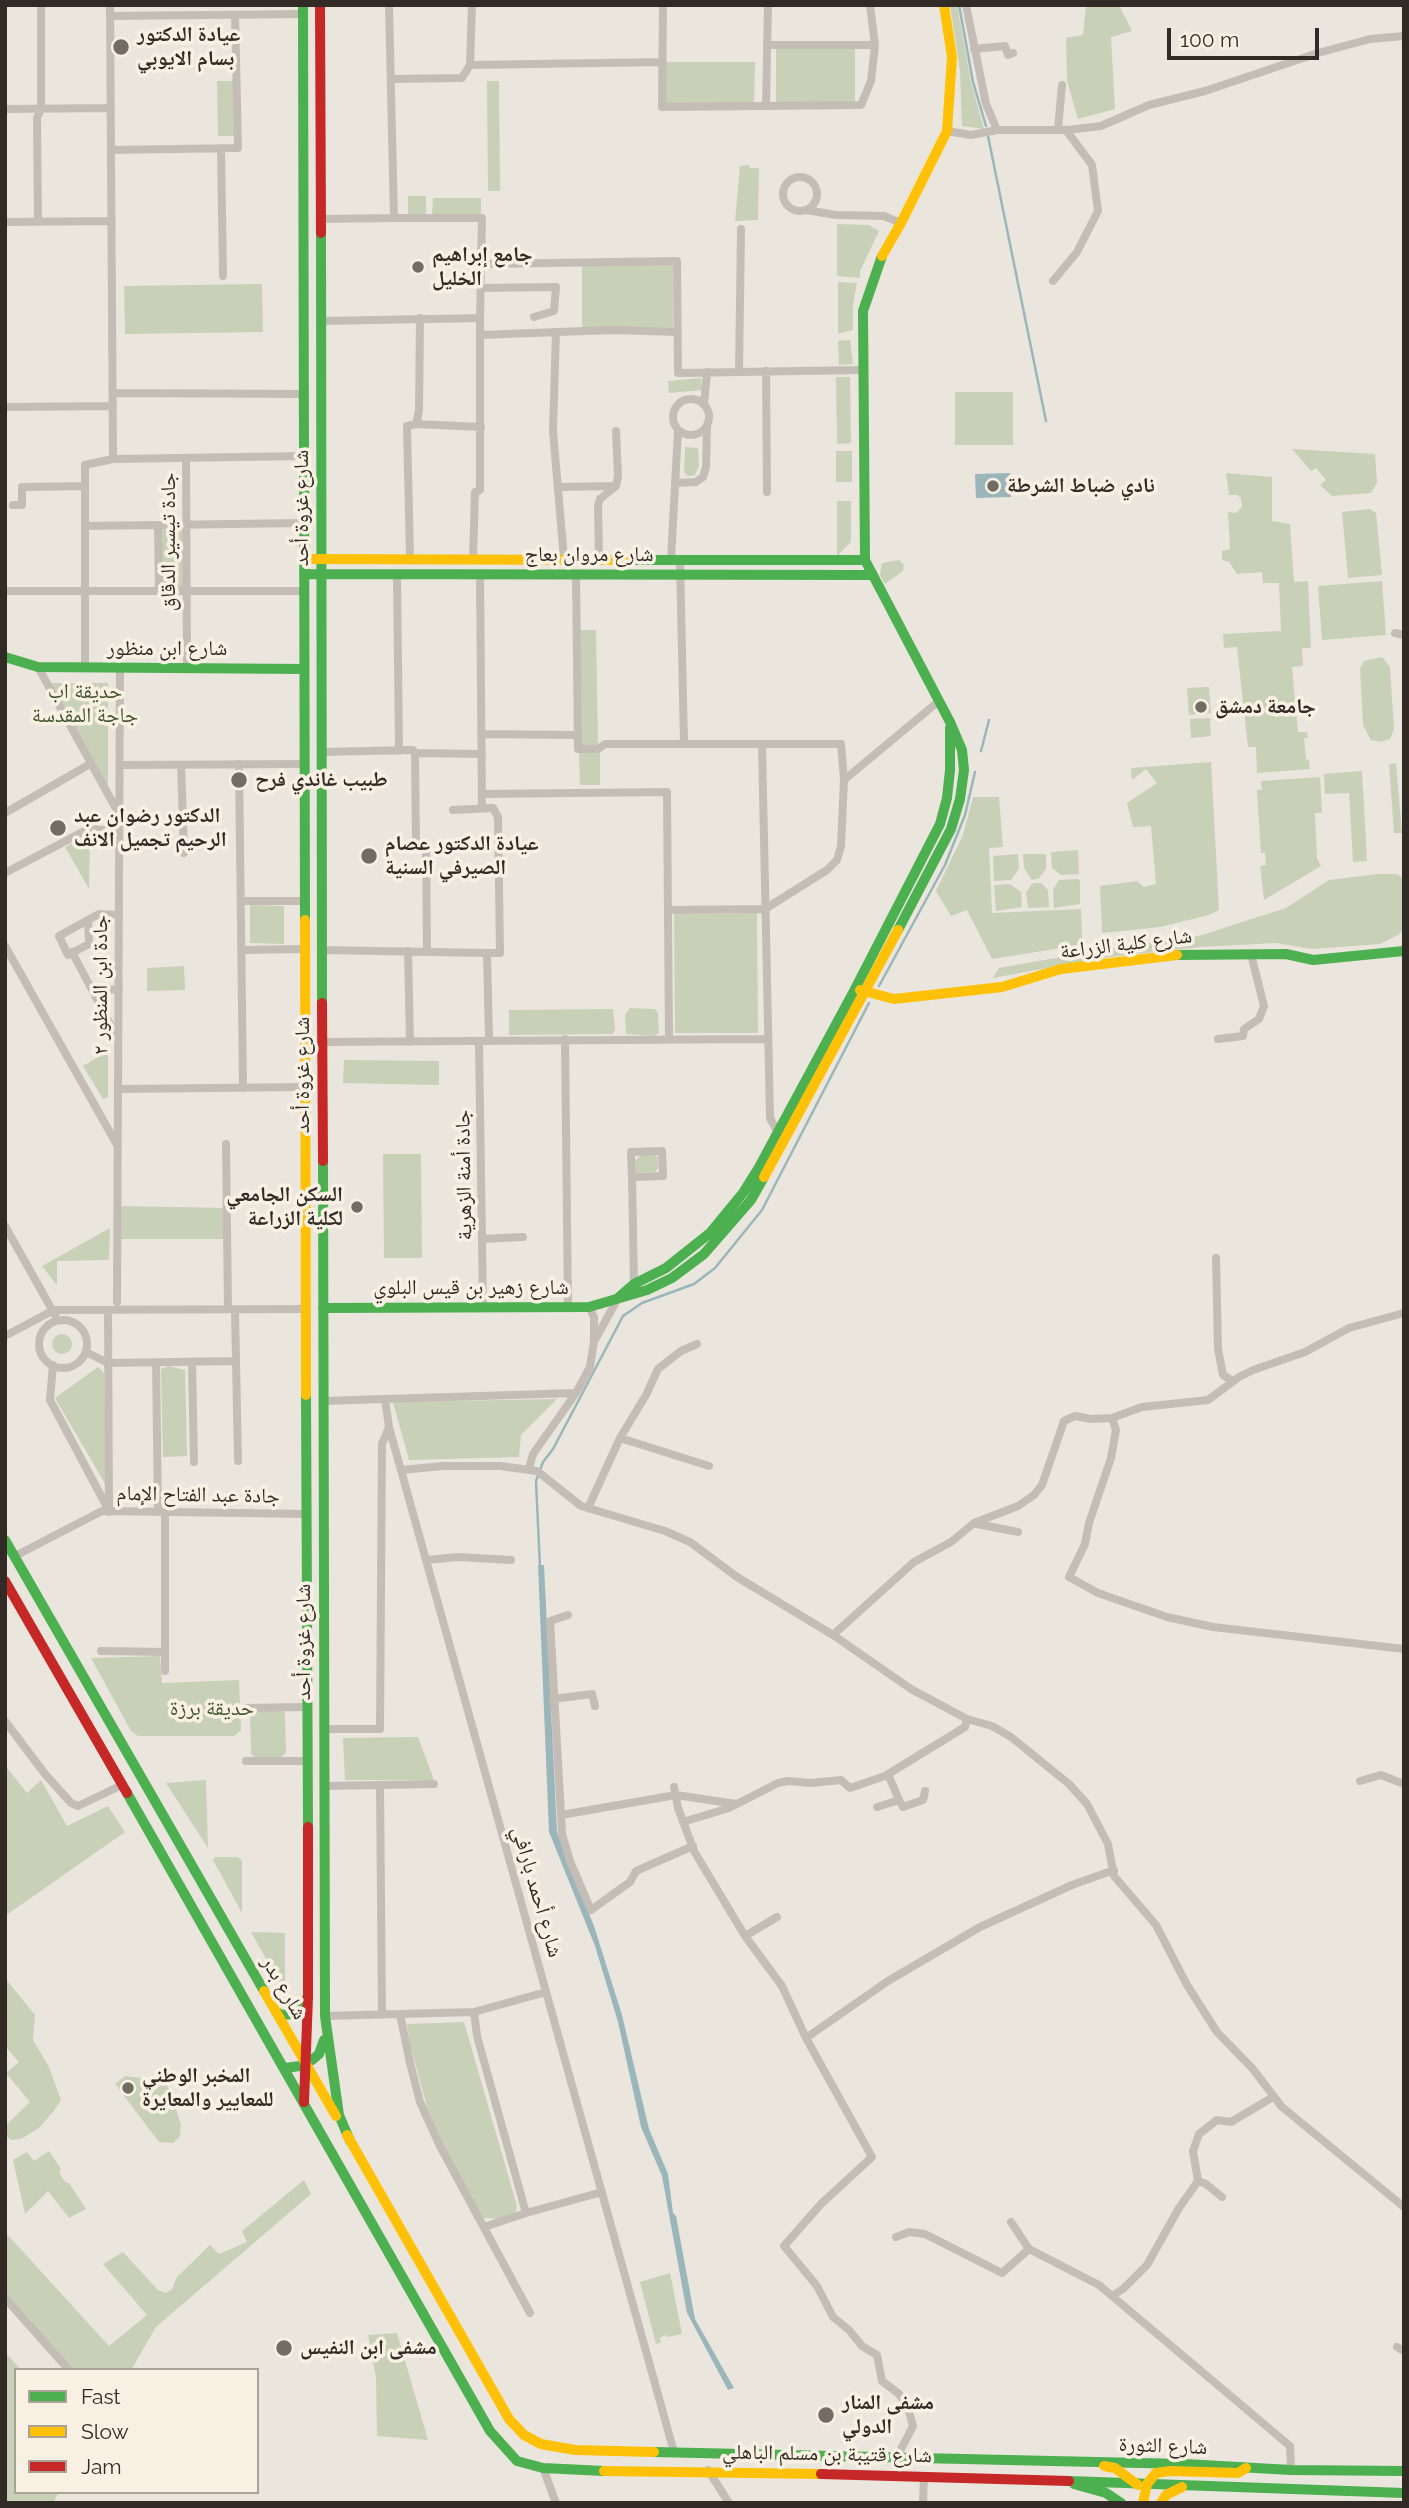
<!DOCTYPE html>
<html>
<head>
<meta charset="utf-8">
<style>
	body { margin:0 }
	#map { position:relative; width:1409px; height:2508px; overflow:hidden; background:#eae6dd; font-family:Raleway,sans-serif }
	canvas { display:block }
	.frame { position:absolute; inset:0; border:7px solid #322b25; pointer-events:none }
	.legend { position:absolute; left:14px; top:2368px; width:245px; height:126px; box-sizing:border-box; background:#f8f1e3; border:2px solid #a9a297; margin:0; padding:9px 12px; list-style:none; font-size:21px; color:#322b25 }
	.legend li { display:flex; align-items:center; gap:14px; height:35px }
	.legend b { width:35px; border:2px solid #a9a297 }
	.scale { position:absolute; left:1167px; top:28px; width:152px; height:32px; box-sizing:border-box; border:4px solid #322b25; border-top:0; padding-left:9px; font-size:21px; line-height:24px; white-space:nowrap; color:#322b25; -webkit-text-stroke:5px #f8f1e3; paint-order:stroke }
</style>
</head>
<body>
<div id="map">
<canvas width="1409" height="2508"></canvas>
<div class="frame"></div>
<ul class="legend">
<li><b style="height:9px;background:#4caf50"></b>Fast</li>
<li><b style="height:9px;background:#ffc107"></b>Slow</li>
<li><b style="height:9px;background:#c62828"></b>Jam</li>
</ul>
<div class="scale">100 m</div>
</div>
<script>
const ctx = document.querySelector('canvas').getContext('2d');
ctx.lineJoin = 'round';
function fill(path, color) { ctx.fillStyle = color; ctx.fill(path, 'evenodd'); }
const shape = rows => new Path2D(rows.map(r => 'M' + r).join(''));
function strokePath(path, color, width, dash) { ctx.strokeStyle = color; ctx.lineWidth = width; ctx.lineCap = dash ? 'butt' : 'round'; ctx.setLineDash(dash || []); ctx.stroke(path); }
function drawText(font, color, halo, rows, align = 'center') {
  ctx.font = font + ' Raleway,"Noto Naskh Arabic",sans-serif'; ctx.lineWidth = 7; ctx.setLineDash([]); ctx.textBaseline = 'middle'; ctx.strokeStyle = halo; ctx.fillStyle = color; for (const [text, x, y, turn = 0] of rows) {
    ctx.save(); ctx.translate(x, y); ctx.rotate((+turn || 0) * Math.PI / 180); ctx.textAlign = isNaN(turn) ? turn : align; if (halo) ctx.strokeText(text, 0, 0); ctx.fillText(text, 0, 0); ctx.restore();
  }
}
fill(shape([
	[950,5,957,5,971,82,984,129,962,126,960,71],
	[1086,5,1119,5,1132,31,1111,37,1115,109,1078,119,1067,81,1066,38,1083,35],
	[776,47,855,48,855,103,776,103],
	[665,62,755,62,754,104,664,104],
	[217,81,235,81,236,136,218,136],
	[487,81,499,81,500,191,488,191],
	[749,165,750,168,759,168,758,220,735,221,740,166],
	[408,196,426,196,426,216,408,216],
	[433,198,481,198,481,216,432,215],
	[837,224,869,225,879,231,860,271,860,278,837,276],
	[582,265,673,265,673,328,582,327],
	[838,282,857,283,853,305,853,330,838,334],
	[262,284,263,332,125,334,124,286],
	[850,340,853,364,839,365,838,341],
	[836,377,850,377,851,443,837,444],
	[701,378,702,390,669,393,668,381],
	[955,392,1013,392,1013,445,955,445],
	[685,447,698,448,699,466,695,475,692,476,688,476,684,472],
	[1292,449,1375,454,1377,483,1371,493,1332,496,1320,485,1326,480,1316,468,1311,471],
	[836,451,852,451,852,482,836,482],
	[1226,473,1272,477,1272,521,1290,524,1294,582,1308,581,1311,648,1302,648,1303,666,1292,667,1298,732,1307,732,1308,738,1304,738,1306,759,1309,760,1310,769,1257,773,1256,747,1248,747,1237,647,1224,648,1223,634,1281,631,1279,583,1263,583,1262,572,1237,574,1229,562,1222,560,1222,551,1230,549,1228,512,1236,513,1242,507,1241,498,1237,495,1229,495],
	[837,501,851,501,851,542,837,556],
	[1370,509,1376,513,1382,575,1348,578,1342,512],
	[158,527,186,527,187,591,159,591],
	[899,560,904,565,903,571,885,584,880,575,882,563],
	[1382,581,1386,635,1322,640,1318,586],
	[579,630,596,630,598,746,581,746],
	[1382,657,1390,667,1394,729,1390,739,1380,742,1371,740,1363,725,1360,668,1364,661],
	[47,683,108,683,108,786],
	[1209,687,1211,713,1189,715,1187,688],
	[1210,718,1211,736,1191,738,1190,719],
	[600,752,600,785,580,785,579,753],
	[1211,762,1219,910,1209,915,1160,927,1102,933,1100,886,1137,881,1144,887,1156,884,1151,826,1133,827,1127,803,1157,783,1146,769,1132,780,1131,768],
	[1396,763,1402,833,1394,833,1389,764],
	[1362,771,1367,861,1353,862,1349,793,1325,794,1324,774],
	[1320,777,1322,813,1315,813,1317,858,1321,866,1264,900,1260,866,1266,865,1265,853,1261,853,1257,790,1262,790,1261,781],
	[973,797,999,797,1003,847,989,848,992,913,1081,909,1082,939,1080,945,992,959,967,910,951,916,936,891,963,835],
	[90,833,89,889,65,847],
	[1078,850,1079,874,1061,875,1052,868,1051,852],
	[1018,854,1019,869,1011,880,994,881,993,856],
	[1023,854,1046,854,1046,869,1039,878,1032,880,1024,868],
	[1378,874,1397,874,1404,879,1404,929,1398,935,1380,944,1312,949,1276,943,1201,947,1101,958,993,978,999,968,1101,950,1199,936,1286,908,1329,880],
	[1078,879,1080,881,1080,904,1054,908,1053,890,1059,880],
	[1033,883,1041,883,1048,890,1049,907,1028,908,1026,892],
	[1010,884,1021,892,1022,907,996,911,994,885],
	[250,905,284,906,284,944,250,943],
	[757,913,758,1033,675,1033,674,914],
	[184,966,185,990,147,991,147,968],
	[630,1008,655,1009,658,1013,659,1033,653,1036,626,1034,625,1015],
	[613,1009,615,1029,613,1034,509,1035,509,1010],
	[108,1051,108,1097,103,1099,83,1066],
	[344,1060,439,1061,439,1085,343,1083],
	[383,1154,421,1154,422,1258,384,1258],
	[642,1154,655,1155,658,1158,658,1169,654,1172,636,1173,635,1161],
	[117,1206,227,1208,227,1239,117,1239],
	[110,1228,109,1260,57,1261,57,1285,42,1266],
	'52 1344a10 10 0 1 1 20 0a10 10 0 1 1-20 0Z',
	[169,1366,185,1370,187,1456,163,1457,161,1369],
	[98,1367,104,1373,107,1487,55,1398],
	[557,1399,521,1435,519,1457,409,1460,393,1402],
	[160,1656,162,1683,239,1680,241,1730,234,1736,138,1736,131,1731,91,1658],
	[256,1711,282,1711,285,1713,286,1752,281,1758,255,1757,251,1754,250,1715],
	[418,1737,434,1780,345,1780,343,1738],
	[5,1765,27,1793,41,1780,67,1826,108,1806,125,1832,5,1916],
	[206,1780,208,1848,166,1783],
	[215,1857,237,1857,242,1860,242,1913,213,1860],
	[251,1932,285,1933,285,1981,279,1982],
	[5,1978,35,2015,33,2040,49,2067,61,2100,53,2112,39,2128,21,2139,11,2140,5,2135,5,2126,30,2102,6,2073,19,2062,5,2046],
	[464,2022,517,2206,515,2214,498,2219,483,2218,453,2165,428,2110,410,2045,407,2024],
	[125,2076,165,2081,171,2093,181,2125,180,2136,173,2143,159,2142,115,2084],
	[49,2151,61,2169,59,2173,66,2183,69,2183,86,2209,69,2218,48,2191,25,2214,13,2160,27,2152,34,2161],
	[304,2180,311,2194,156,2327,131,2370,73,2370,5,2294,5,2232,109,2346,147,2315,103,2264,123,2252,158,2290,166,2293,172,2289,177,2277,210,2245,219,2254,247,2242,242,2231],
	[670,2273,682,2334,668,2337,665,2335,660,2338,661,2343,656,2344,640,2282],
	[397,2333,428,2440,377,2436,376,2378,368,2335],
	[5,2352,21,2370,16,2370,14,2378,16,2492,59,2492,53,2503,5,2503]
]), '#c8d0b7');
fill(shape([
	[1010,473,1011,497,976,498,975,474],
	[538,1565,544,1565,557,1832,594,1926,622,2015,649,2129,668,2174,673,2213,676,2216,695,2319,734,2388,728,2390,687,2313,662,2176,641,2127,618,2022,595,1946,549,1832]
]), '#9ab6ba');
strokePath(shape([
	[959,5,973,82,986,126],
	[988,136,1046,421],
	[981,751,989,720],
	[879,986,945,865,965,815,975,772],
	[540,1568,536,1481,543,1462,553,1449,623,1316,642,1303,694,1284,715,1268,762,1210,869,1003]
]), '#9ab6ba', 2.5);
strokePath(shape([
	[110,5,113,459],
	[663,5,662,107,861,105,871,81,875,45,870,5],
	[966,5,986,104,997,130],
	[110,16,303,14],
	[767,45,875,45],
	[974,49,1005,46,1008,55,1013,53],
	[470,65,662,62],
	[391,79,462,78,470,65,472,5],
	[766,106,768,5],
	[5,109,111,108],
	[1058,129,1062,85],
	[947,131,971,135,997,130,1068,130,1101,126,1149,105,1205,91,1318,53,1370,39,1404,36],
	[221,148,223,276],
	[111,150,238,148,235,15],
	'783 194a17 17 0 1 1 34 0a17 17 0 1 1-34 0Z',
	[806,210,836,215,884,216,901,223],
	[394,218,482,218,480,318],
	[320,219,394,218,389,5],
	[5,222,112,221],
	[38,222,37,118,41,109,41,5],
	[482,264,677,261,678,373,863,370],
	[1053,281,1077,252,1098,211,1092,165,1066,130],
	[481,288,556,287,554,311,534,317],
	[321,321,480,318,480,490,475,492,473,559],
	[556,332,553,431,564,559],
	[480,335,612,330,678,332],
	[766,371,767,492],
	[739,372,741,229],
	[113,393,304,394],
	'673 417a18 18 0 1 1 36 0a18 18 0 1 1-36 0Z',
	[704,405,707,372],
	[5,407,113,406],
	[416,424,419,411,420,318],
	[186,458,187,668],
	[675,483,696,482,703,477,706,467,707,426],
	[558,487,615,486],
	[13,505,22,505,22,487,85,486],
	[85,526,305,523],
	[158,527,159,591],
	[410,558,407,426,416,424,481,427],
	[599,559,598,505,600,499,616,486,618,476,616,431],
	[671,559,678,430],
	[680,560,684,743],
	[397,574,399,751],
	[480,574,482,808],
	[576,574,578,749,598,749,605,744,841,744,844,780,939,701],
	[5,591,304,591],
	[1395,633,1404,635],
	[38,667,119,814],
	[85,668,85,465,113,459,304,456],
	[481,734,577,735],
	[762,745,770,1118,778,1133],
	[322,752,413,750,415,753,482,754],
	[415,753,416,845,426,844,427,951],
	[239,764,243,1088],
	[120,765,305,764],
	[181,765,184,853],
	[482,794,667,792,669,1039],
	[453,810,493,808,498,817,500,953,487,953,489,1039],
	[5,813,90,764],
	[5,873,90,828,99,830,119,829],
	[241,901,305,901],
	[668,910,765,909,827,870,837,860,841,846,844,780],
	[88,920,89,944,68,955,59,936,88,920],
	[88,920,99,914,119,915],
	[5,946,116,1143],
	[241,950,305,949],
	[322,950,487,953],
	[408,951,410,1042],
	[72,952,117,1037],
	[93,991,119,989],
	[565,1039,568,1307],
	[1218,1039,1243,1036,1244,1029,1259,1019,1264,1006,1251,954],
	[322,1042,768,1039],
	[479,1043,483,1307],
	[118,1089,306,1087],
	[226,1144,228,1309],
	[662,1151,663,1176,632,1177,631,1152,662,1151],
	[632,1177,634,1284],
	[5,1226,55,1315],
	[482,1239,523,1237],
	[1216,1258,1218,1349,1223,1375,1233,1381],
	[117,1302,120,668],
	[108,1310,109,1512],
	[235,1310,238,1461],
	'39 1344a24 24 0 1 1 48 0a24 24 0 1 1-48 0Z',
	[5,1336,54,1310,306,1309],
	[596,1338,618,1298],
	[86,1352,108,1363,236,1361],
	[156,1362,158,1512],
	[192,1362,194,1462],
	[53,1365,50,1400,108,1509],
	[385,1399,576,1393],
	[323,1401,385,1399,389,1427,674,2452],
	[1112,1418,1116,1430,1111,1458,1089,1523,1085,1544,1069,1577,1098,1593,1167,1617,1213,1627,1404,1649],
	[620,1438,709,1466],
	[529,1468,533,1454,576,1393,590,1367,594,1341,594,1317,589,1307],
	[401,1470,443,1466,500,1466,537,1471,581,1506,665,1531,690,1542,737,1577,833,1635,911,1689,967,1719,992,1726,1011,1737,1069,1784,1087,1804,1108,1844,1114,1876,1156,1925,1187,1985,1217,2032,1252,2068,1282,2107,1404,2207],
	[588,1508,620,1438,646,1395,658,1369,681,1351,697,1344],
	[977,1524,1018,1532],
	[15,1556,102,1511,307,1514],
	[426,1560,458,1557,511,1560],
	[833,1635,914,1562,951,1542,974,1523,1018,1506,1034,1495,1042,1485,1064,1421,1075,1416,1091,1419,1112,1418,1142,1407,1208,1400,1239,1377,1253,1370,1305,1352,1349,1328,1404,1313],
	[101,1651,165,1652],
	[165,1671,165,1512],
	[553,1699,592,1694,595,1706],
	[246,1708,307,1707],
	[5,1721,45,1774,71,1803,78,1806,122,1785],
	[324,1729,380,1729,382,1444,389,1427],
	[246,1761,307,1761],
	[1360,1781,1381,1775,1404,1784],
	[380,1785,382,2014],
	[324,1786,434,1784],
	[674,1787,678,1808,694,1851,745,1936,782,1986,806,2038,872,2157,821,2204,784,2246,817,2286,833,2317,849,2330,862,2346,877,2355,882,2381,899,2394,908,2408,913,2426,897,2457],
	[899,1800,903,1807,923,1800,925,1791],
	[877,1807,899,1800,888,1774],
	[561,1815,550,1621,568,1615],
	[683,1822,729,1808,778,1783,788,1781,811,1783,841,1780,850,1788,885,1776,965,1727,967,1719],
	[693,1846,636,1871,630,1882,591,1910,570,1861,562,1834,561,1815,676,1795,736,1804],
	[745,1936,777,1917],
	[474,2012,477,2036,526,2213,602,2192],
	[400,2014,410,2063,420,2102,440,2146,530,2313],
	[325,2016,474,2012,546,1992],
	[806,2038,888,1981,980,1927,1072,1885,1114,1870],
	[1198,2181,1206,2184,1222,2197],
	[1011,2222,1029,2249,1099,2285,1290,2446,1291,2470],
	[484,2227,526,2213],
	[896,2237,909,2232,925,2234,1002,2273,1029,2249],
	[1112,2296,1123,2289,1147,2265,1179,2208,1198,2181,1193,2151,1199,2134,1217,2120,1231,2122,1273,2097],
	[5,2298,69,2370],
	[1397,2347,1404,2351],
	[543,2468,556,2503],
	[708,2470,729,2503],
	[923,2503,924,2476]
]), '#c3bdb6', 8);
strokePath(shape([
	[303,5,305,920],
	[321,233,322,1003],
	[882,256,863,311,865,560,950,722,962,750,964,770,960,799,951,829,898,930],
	[631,560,865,560],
	[304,574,873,575],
	[5,657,38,667,304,669],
	[1177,955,1286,954,1313,960,1404,951],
	[323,1161,325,2016,339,2115,350,2141],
	[618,1298,634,1284,666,1268,710,1233,743,1193,758,1169,855,989,940,824,947,798,950,770,950,728],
	[323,1308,589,1307,647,1290,672,1278,704,1254,751,1200,764,1177],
	[306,1395,308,1827],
	[5,1540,264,1991],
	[127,1793,490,2431,517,2461,543,2468,604,2471],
	[276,2012,282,2015,294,2014,308,1997],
	[285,2068,300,2066,312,2060,319,2054,324,2040],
	[654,2452,1185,2464,1291,2470,1404,2471],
	[1069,2481,1404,2493],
	[1074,2484,1106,2493,1121,2503]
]), '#4caf50', 10);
strokePath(shape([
	[882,256,901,223,947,131,952,57,944,5],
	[304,559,631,560],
	[305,920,306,1395],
	[860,990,894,999,1002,987,1061,969,1177,955],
	[764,1177,898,930],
	[264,1991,336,2116],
	[347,2135,509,2419,524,2435,541,2444,575,2450,654,2452],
	[1104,2466,1115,2468,1138,2485],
	[604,2471,821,2474],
	[1143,2503,1147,2484,1156,2473,1170,2471,1238,2473,1246,2468],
	[1161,2503,1166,2495,1182,2487]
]), '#ffc107', 10);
strokePath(shape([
	[320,5,321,233],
	[322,1003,323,1161],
	[5,1581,127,1793],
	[304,2102,308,1997,308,1827],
	[821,2474,1069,2481]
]), '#c62828', 10);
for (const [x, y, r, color] of [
	[121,47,9,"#726c65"],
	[418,267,7,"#726c65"],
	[993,486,7,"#726c65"],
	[1201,707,7,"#726c65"],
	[239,780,9,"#726c65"],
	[58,828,9,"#726c65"],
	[369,856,9,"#726c65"],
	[357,1207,7,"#726c65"],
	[128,2088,7,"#726c65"],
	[284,2348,9,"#726c65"],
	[826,2415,9,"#726c65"]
]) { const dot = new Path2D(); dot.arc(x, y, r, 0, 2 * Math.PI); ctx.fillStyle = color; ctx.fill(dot); strokePath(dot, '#f8f1e3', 2.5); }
drawText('bold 21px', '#322b25', '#f8f1e3', [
	["عيادة الدكتور",137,35],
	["بسام الايوبي",137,59],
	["جامع إبراهيم",432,255],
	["الخليل",432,279],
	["نادي ضباط الشرطة",1007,486],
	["جامعة دمشق",1215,707],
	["طبيب غاندي فرح",255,780],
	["الدكتور رضوان عبد",74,816],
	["الرحيم تجميل الانف",74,840],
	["عيادة الدكتور عصام",385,844],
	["الصيرفي السنية",385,868],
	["السكن الجامعي",343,1195,"right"],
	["لكلية الزراعة",343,1219,"right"],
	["المخبر الوطني",142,2076],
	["للمعايير والمعايرة",142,2100],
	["مشفى ابن النفيس",300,2348],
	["مشفى المنار",842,2403],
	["الدولي",842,2427]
], 'left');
drawText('21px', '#322b25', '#f8f1e3', [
	["شارع غزوة أحد",302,508,-90],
	["جادة تيسير الدقاق",169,542,-90],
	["شارع مروان بعاج",589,555],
	["شارع ابن منظور",167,649],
	["شارع كلية الزراعة",1126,944,-7],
	["جادة ابن المنظور ٢",101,985,-90],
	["شارع غزوة أحد",303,1075,-90],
	["جادة أمنة الزهرية",464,1175,-91],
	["شارع زهير بن قيس البلوي",471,1288],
	["جادة عبد الفتاح الإمام",198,1495,1],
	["شارع غزوة أحد",304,1642,-90],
	["شارع أحمد بارافي",537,1892,74],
	["شارع بدر",284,1988,60],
	["شارع الثورة",1163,2446,2],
	["شارع قتيبة بن مسلم الباهلي",827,2454,1]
]);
drawText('21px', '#3d502a', '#f8f1e3', [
	["حديقة اب",85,692],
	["جاجة المقدسة",85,716],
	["حديقة برزة",212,1709]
]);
</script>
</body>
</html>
